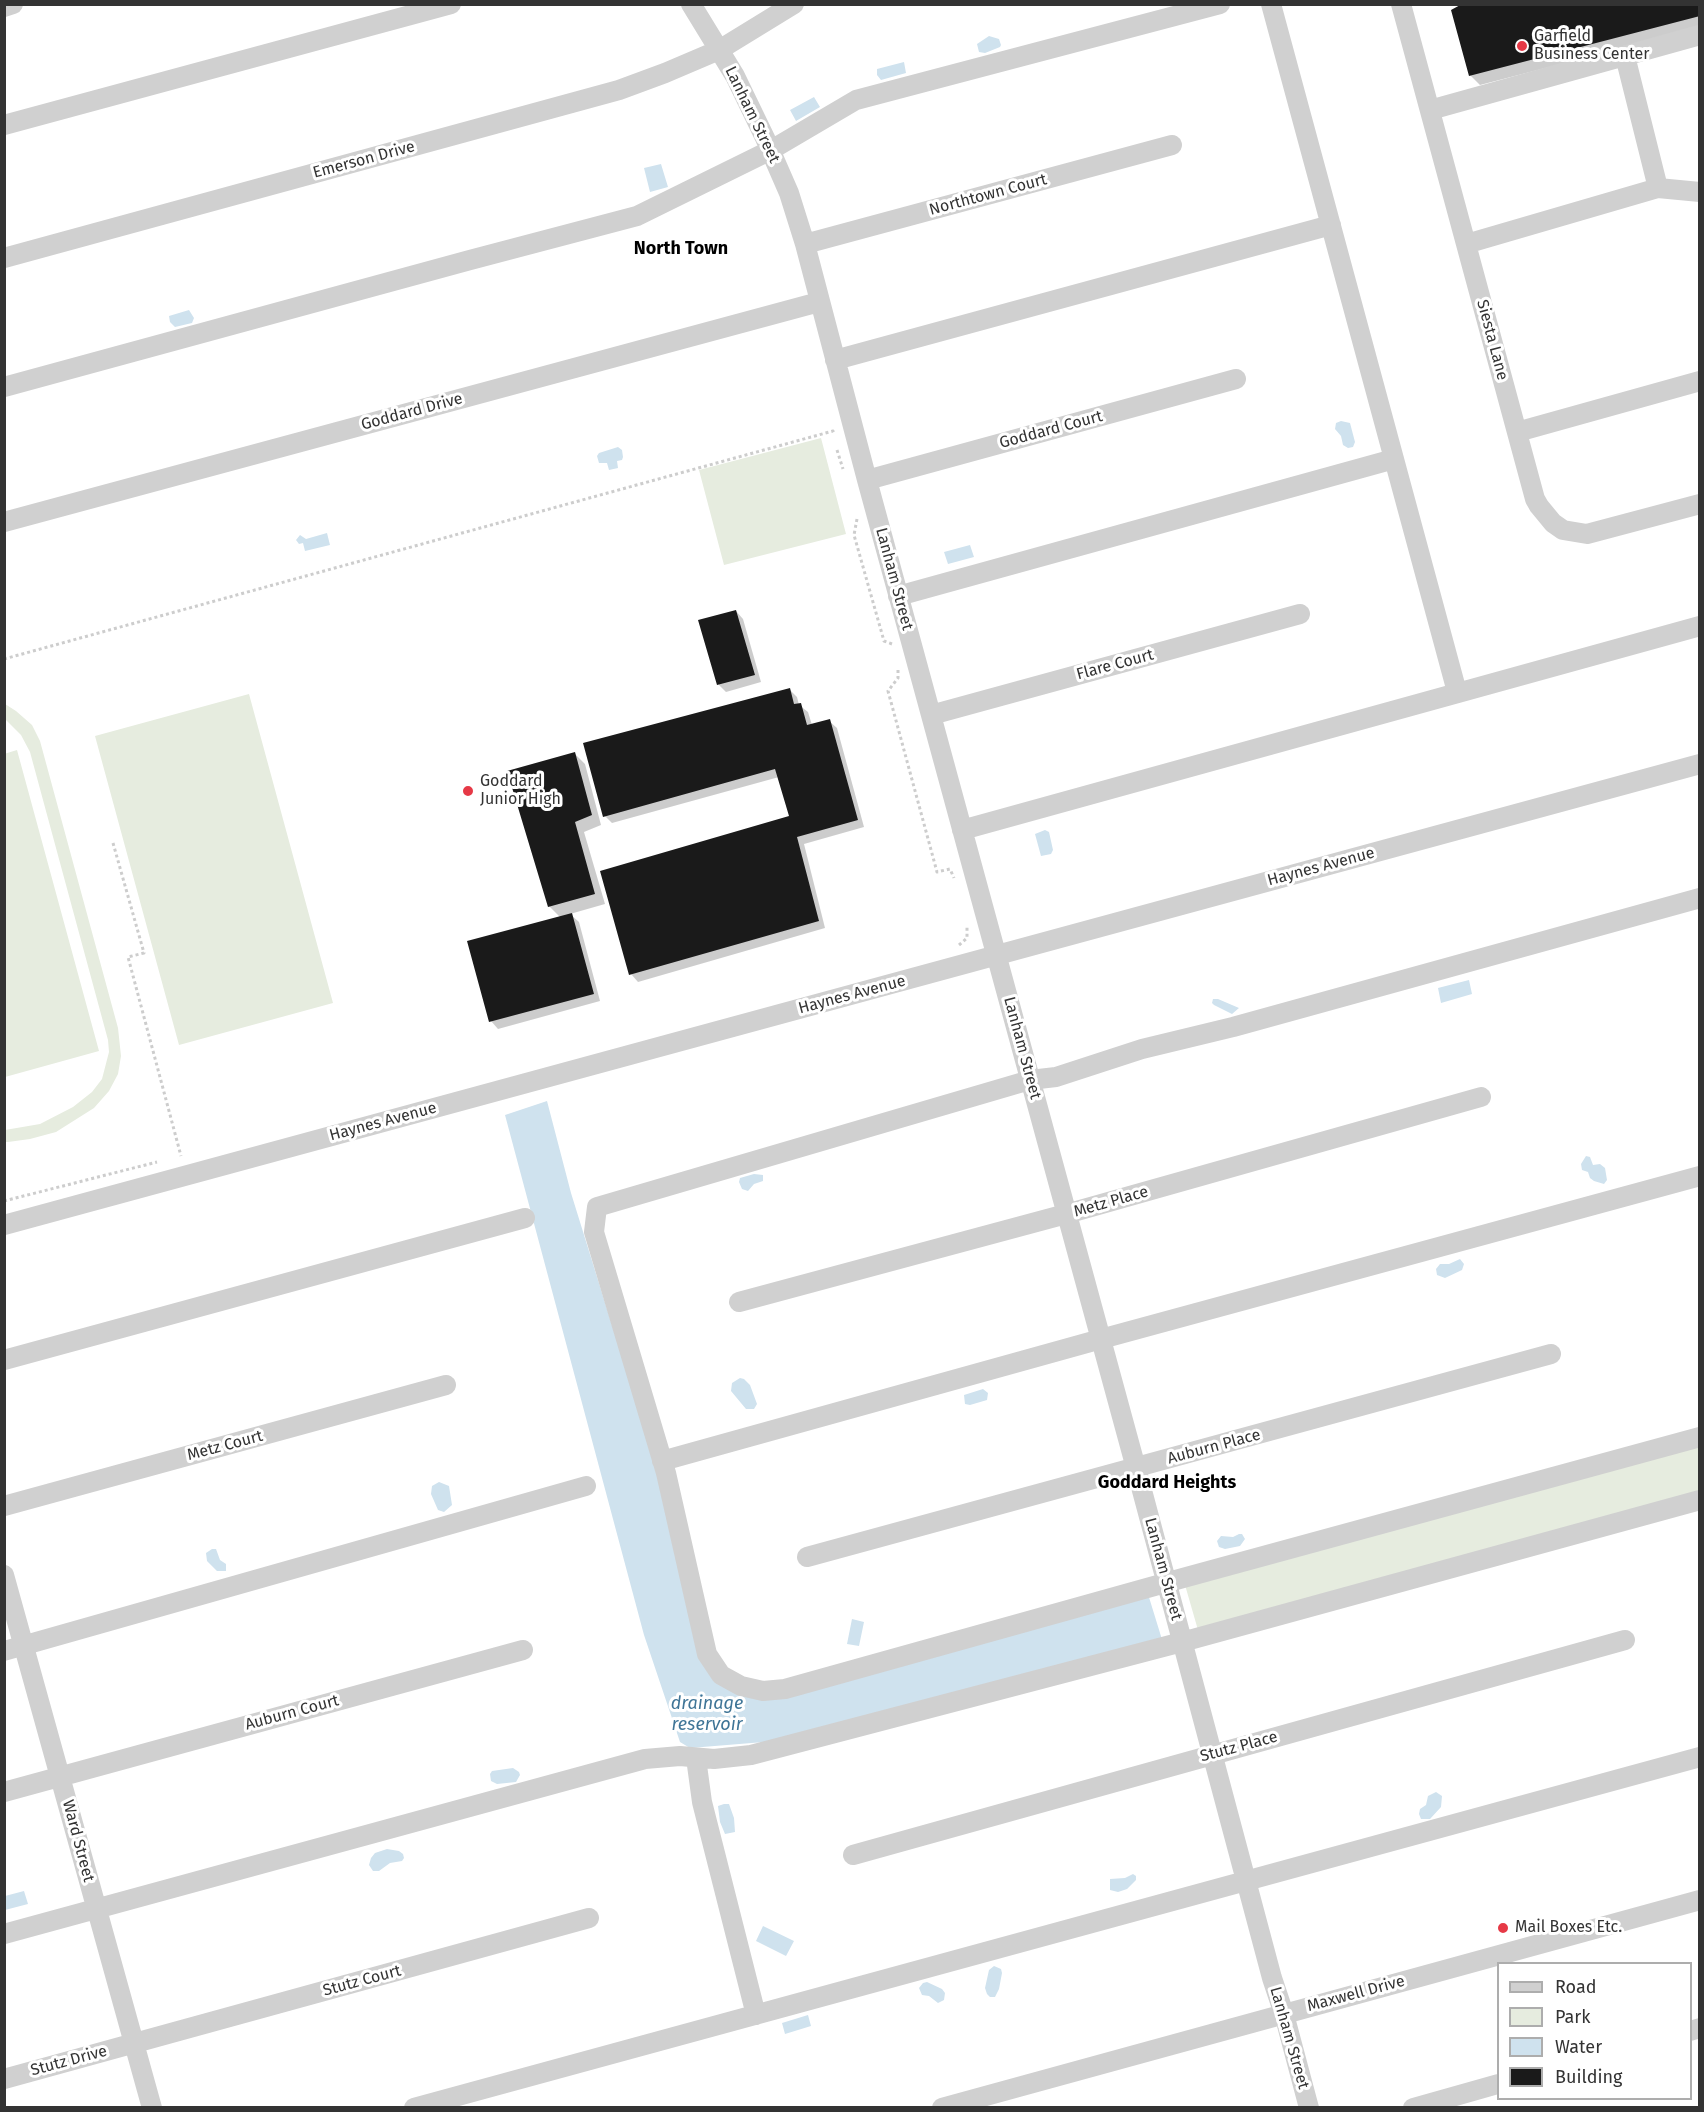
<!DOCTYPE html>
<html>
<head>
<meta charset="utf-8">
<style>
	body { margin:0 }
	#map { position:relative; width:1704px; height:2112px; overflow:hidden; background:#fff; font-family:"Fira Sans",sans-serif }
	canvas { display:block }
	.frame { position:absolute; inset:0; border:6px solid #333; pointer-events:none }
	.legend { position:absolute; left:1497px; top:1962px; width:195px; height:138px; box-sizing:border-box; background:#fff; border:2px solid #adadad; margin:0; padding:8px 10px; list-style:none; font-size:18px; color:#333 }
	.legend li { display:flex; align-items:center; gap:12px; height:30px }
	.legend b { width:30px; border:2px solid #adadad }
</style>
</head>
<body>
<div id="map">
<canvas width="1704" height="2112"></canvas>
<div class="frame"></div>
<ul class="legend">
<li><b style="height:8px;background:#d0d0d0"></b>Road</li>
<li><b style="height:16px;background:#e6ecdf"></b>Park</li>
<li><b style="height:16px;background:#cfe2ee"></b>Water</li>
<li><b style="height:16px;background:#1a1a1a"></b>Building</li>
</ul>
</div>
<script>
const ctx = document.querySelector('canvas').getContext('2d');
ctx.lineJoin = 'round';
function fill(path, color) { ctx.fillStyle = color; ctx.fill(path, 'evenodd'); }
const shape = rows => new Path2D(rows.map(r => 'M' + r).join(''));
function strokePath(path, color, width, dash) { ctx.strokeStyle = color; ctx.lineWidth = width; ctx.lineCap = dash ? 'butt' : 'round'; ctx.setLineDash(dash || []); ctx.stroke(path); }
function drawText(font, color, halo, rows, align = 'center') {
  ctx.font = font + ' "Fira Sans",sans-serif'; ctx.lineWidth = 6; ctx.setLineDash([]); ctx.textBaseline = 'middle'; ctx.strokeStyle = halo; ctx.fillStyle = color; for (const [text, x, y, turn = 0] of rows) {
    ctx.save(); ctx.translate(x, y); ctx.rotate((+turn || 0) * Math.PI / 180); ctx.textAlign = isNaN(turn) ? turn : align; if (halo) ctx.strokeText(text, 0, 0); ctx.fillText(text, 0, 0); ctx.restore();
  }
}
fill(shape([
	[821,438,846,534,724,565,699,470],
	[249,694,333,1003,179,1045,95,736],
	[5,704,16,711,32,725,40,741,118,1028,121,1056,118,1074,109,1091,94,1108,56,1132,30,1139,8,1142,5,1142,5,1130,40,1124,73,1107,92,1092,102,1079,109,1052,108,1040,30,752,21,735,5,719],
	[17,750,99,1051,5,1077,4,754],
	[1699,1437,1699,1500,1200,1637,1183,1578]
]), '#e6ecdf');
fill(shape([
	[989,36,999,39,1001,45,1000,47,985,53,979,52,977,44],
	[904,62,906,73,881,80,877,75,877,69],
	[814,97,820,107,796,121,790,110],
	[661,164,668,187,650,192,644,168],
	[189,310,194,318,192,323,175,327,170,322,169,316],
	[1341,421,1350,423,1355,442,1353,447,1348,448,1343,445,1341,436,1335,429,1336,423],
	[618,447,622,450,623,457,622,460,617,461,618,468,609,470,607,463,599,463,597,456,599,453],
	[327,533,330,545,305,551,303,543,299,544,296,540,300,535,306,539],
	[970,545,974,557,948,564,944,552],
	[1045,830,1049,832,1053,850,1051,854,1041,856,1035,834],
	[1469,980,1472,994,1441,1003,1438,988],
	[1213,999,1218,999,1239,1008,1232,1014,1214,1005,1212,1003],
	[547,1101,571,1193,624,1364,670,1492,699,1657,742,1695,1148,1594,1164,1646,764,1742,690,1748,680,1742,644,1635,505,1115],
	[1586,1156,1590,1157,1593,1165,1600,1164,1605,1168,1607,1180,1604,1184,1594,1181,1590,1178,1588,1172,1582,1170,1581,1164],
	[754,1174,763,1175,763,1181,754,1184,748,1191,742,1189,739,1182,740,1178],
	[1460,1259,1464,1264,1462,1270,1445,1278,1437,1275,1436,1269,1440,1264,1449,1264],
	[740,1378,744,1379,750,1385,757,1404,754,1409,746,1409,731,1391,732,1383],
	[983,1389,988,1393,987,1400,970,1405,965,1404,964,1395],
	[439,1482,449,1486,452,1505,444,1512,438,1510,431,1494,432,1486],
	[1239,1534,1242,1534,1245,1539,1240,1546,1225,1549,1219,1547,1217,1541,1221,1536,1233,1537],
	[212,1549,216,1549,220,1560,226,1564,226,1571,217,1571,207,1561,206,1553],
	[852,1619,864,1622,859,1646,847,1644],
	[513,1768,519,1772,520,1775,516,1782,497,1784,491,1781,490,1774,492,1771],
	[1436,1792,1442,1796,1441,1807,1430,1819,1421,1819,1419,1814,1420,1809,1426,1805,1428,1796],
	[724,1804,729,1804,734,1818,735,1832,725,1834,720,1822,718,1806],
	[387,1849,399,1851,403,1854,404,1858,402,1861,390,1863,379,1871,373,1871,369,1865,371,1858,375,1853],
	[1133,1874,1136,1876,1136,1880,1127,1889,1118,1892,1110,1890,1110,1879,1125,1878],
	[24,1891,28,1904,5,1910,5,1896],
	[763,1926,794,1941,786,1956,756,1941],
	[994,1966,1001,1969,1002,1973,999,1989,995,1997,990,1997,987,1994,985,1988,989,1970],
	[927,1982,942,1989,945,1993,944,2000,938,2003,929,1996,922,1995,919,1988,923,1983],
	[808,2015,811,2026,785,2034,782,2023]
]), '#cfe2ee');
fill(shape([
	[1700,4,1700,28,1480,85,1470,75],
	[736,611,743,619,761,682,726,692,719,685,700,621],
	[790,690,797,697,799,705,808,712,812,725,829,721,837,728,864,827,804,844,825,928,638,982,631,974,791,818,779,777,612,823,605,816],
	[575,754,585,764,601,825,584,832,605,904,570,914,579,922,600,1001,498,1029,491,1021,560,917,549,906]
]), '#0003');
fill(shape([
	[1462,4,1700,4,1700,16,1469,76,1451,10],
	[736,610,755,675,717,685,698,620],
	[790,688,794,704,801,703,807,725,830,719,858,820,797,837,819,921,629,975,600,871,789,816,775,769,603,817,583,743],
	[575,752,592,815,575,822,595,894,548,907,507,771],
	[572,913,594,994,489,1022,467,941]
]), '#1a1a1a');
strokePath(shape([
	[837,450,843,469],
	[857,519,854,535,884,641,892,644],
	[4,659,833,431,834,435],
	[898,670,898,678,888,691,937,872,950,869,954,878],
	[113,843,144,953,128,957,181,1156],
	[959,945,967,938,967,925],
	[4,1201,157,1162]
]), '#cdcdcd', 3, [3, 3]);
strokePath(shape([
	[691,4,735,76,765,138,789,193,805,244,867,480,1136,1468,1272,1978,1284,2014,1309,2108],
	[1271,4,1457,692],
	[1401,4,1535,499,1539,506,1553,523,1563,530,1587,534,1700,504],
	[4,7,13,4],
	[1625,56,1658,188],
	[1430,110,1700,35],
	[4,125,451,4],
	[805,244,1172,145],
	[1466,244,1658,188,1700,192],
	[4,258,619,90,665,73,719,50,794,4],
	[835,360,1331,225],
	[4,387,470,260,637,216,771,150,856,100,1220,4],
	[1517,432,1700,381],
	[867,480,1236,379],
	[4,522,819,302],
	[898,596,1394,459],
	[931,715,1300,614],
	[962,830,1700,626],
	[1700,898,1233,1027,1142,1049,1056,1077,1030,1080,597,1207,594,1232,666,1473,707,1654,721,1675,741,1686,763,1691,785,1689,1183,1578,1700,1437],
	[4,1225,1700,764],
	[739,1302,1066,1214,1481,1097],
	[4,1360,525,1218],
	[662,1461,1101,1339,1700,1176],
	[4,1506,446,1385],
	[807,1557,1551,1354],
	[4,1575,152,2108],
	[4,1651,586,1486],
	[696,1758,702,1802,756,2015],
	[4,1792,523,1650],
	[853,1855,1625,1640],
	[4,1934,645,1759,680,1756,714,1759,751,1755,1182,1642,1700,1500],
	[1690,2031,1700,2028],
	[4,2079,589,1918],
	[414,2108,1700,1757],
	[942,2108,1700,1900],
	[1413,2108,1498,2084]
]), '#d0d0d0', 20);
for (const [x, y, r, color] of [
	[1522,46,6,"#e63946"],
	[468,791,6,"#e63946"],
	[1503,1928,6,"#e63946"]
]) { const dot = new Path2D(); dot.arc(x, y, r, 0, 2 * Math.PI); ctx.fillStyle = color; ctx.fill(dot); strokePath(dot, '#fff', 2); }
drawText('16px', '#333', '#fff', [
	["Garfield",1534,37],
	["Business Center",1534,55],
	["Goddard",480,782],
	["Junior High",480,800],
	["Mail Boxes Etc.",1515,1928]
], 'left');
drawText('16px', '#333', '#fff', [
	["Lanham Street",752,115,64],
	["Emerson Drive",364,160,-15],
	["Northtown Court",988,195,-15],
	["Siesta Lane",1492,340,75],
	["Goddard Drive",412,412,-15],
	["Goddard Court",1051,430,-15],
	["Lanham Street",894,579,75],
	["Flare Court",1115,665,-15],
	["Haynes Avenue",1321,867,-15],
	["Haynes Avenue",852,995,-15],
	["Lanham Street",1022,1048,75],
	["Haynes Avenue",383,1122,-15],
	["Metz Place",1111,1202,-16],
	["Metz Court",225,1446,-15],
	["Auburn Place",1214,1447,-15],
	["Lanham Street",1163,1569,75],
	["Auburn Court",292,1713,-15],
	["Stutz Place",1239,1747,-15],
	["Ward Street",78,1841,75],
	["Stutz Court",362,1981,-15],
	["Maxwell Drive",1356,1994,-15],
	["Lanham Street",1289,2038,74],
	["Stutz Drive",69,2061,-15]
]);
drawText('bold 18px', '#000', '#fff', [
	["North Town",681,249],
	["Goddard Heights",1167,1483]
]);
drawText('italic 18px', '#3f7597', '#fff', [
	["drainage",707,1704],
	["reservoir",707,1725]
]);
</script>
</body>
</html>
